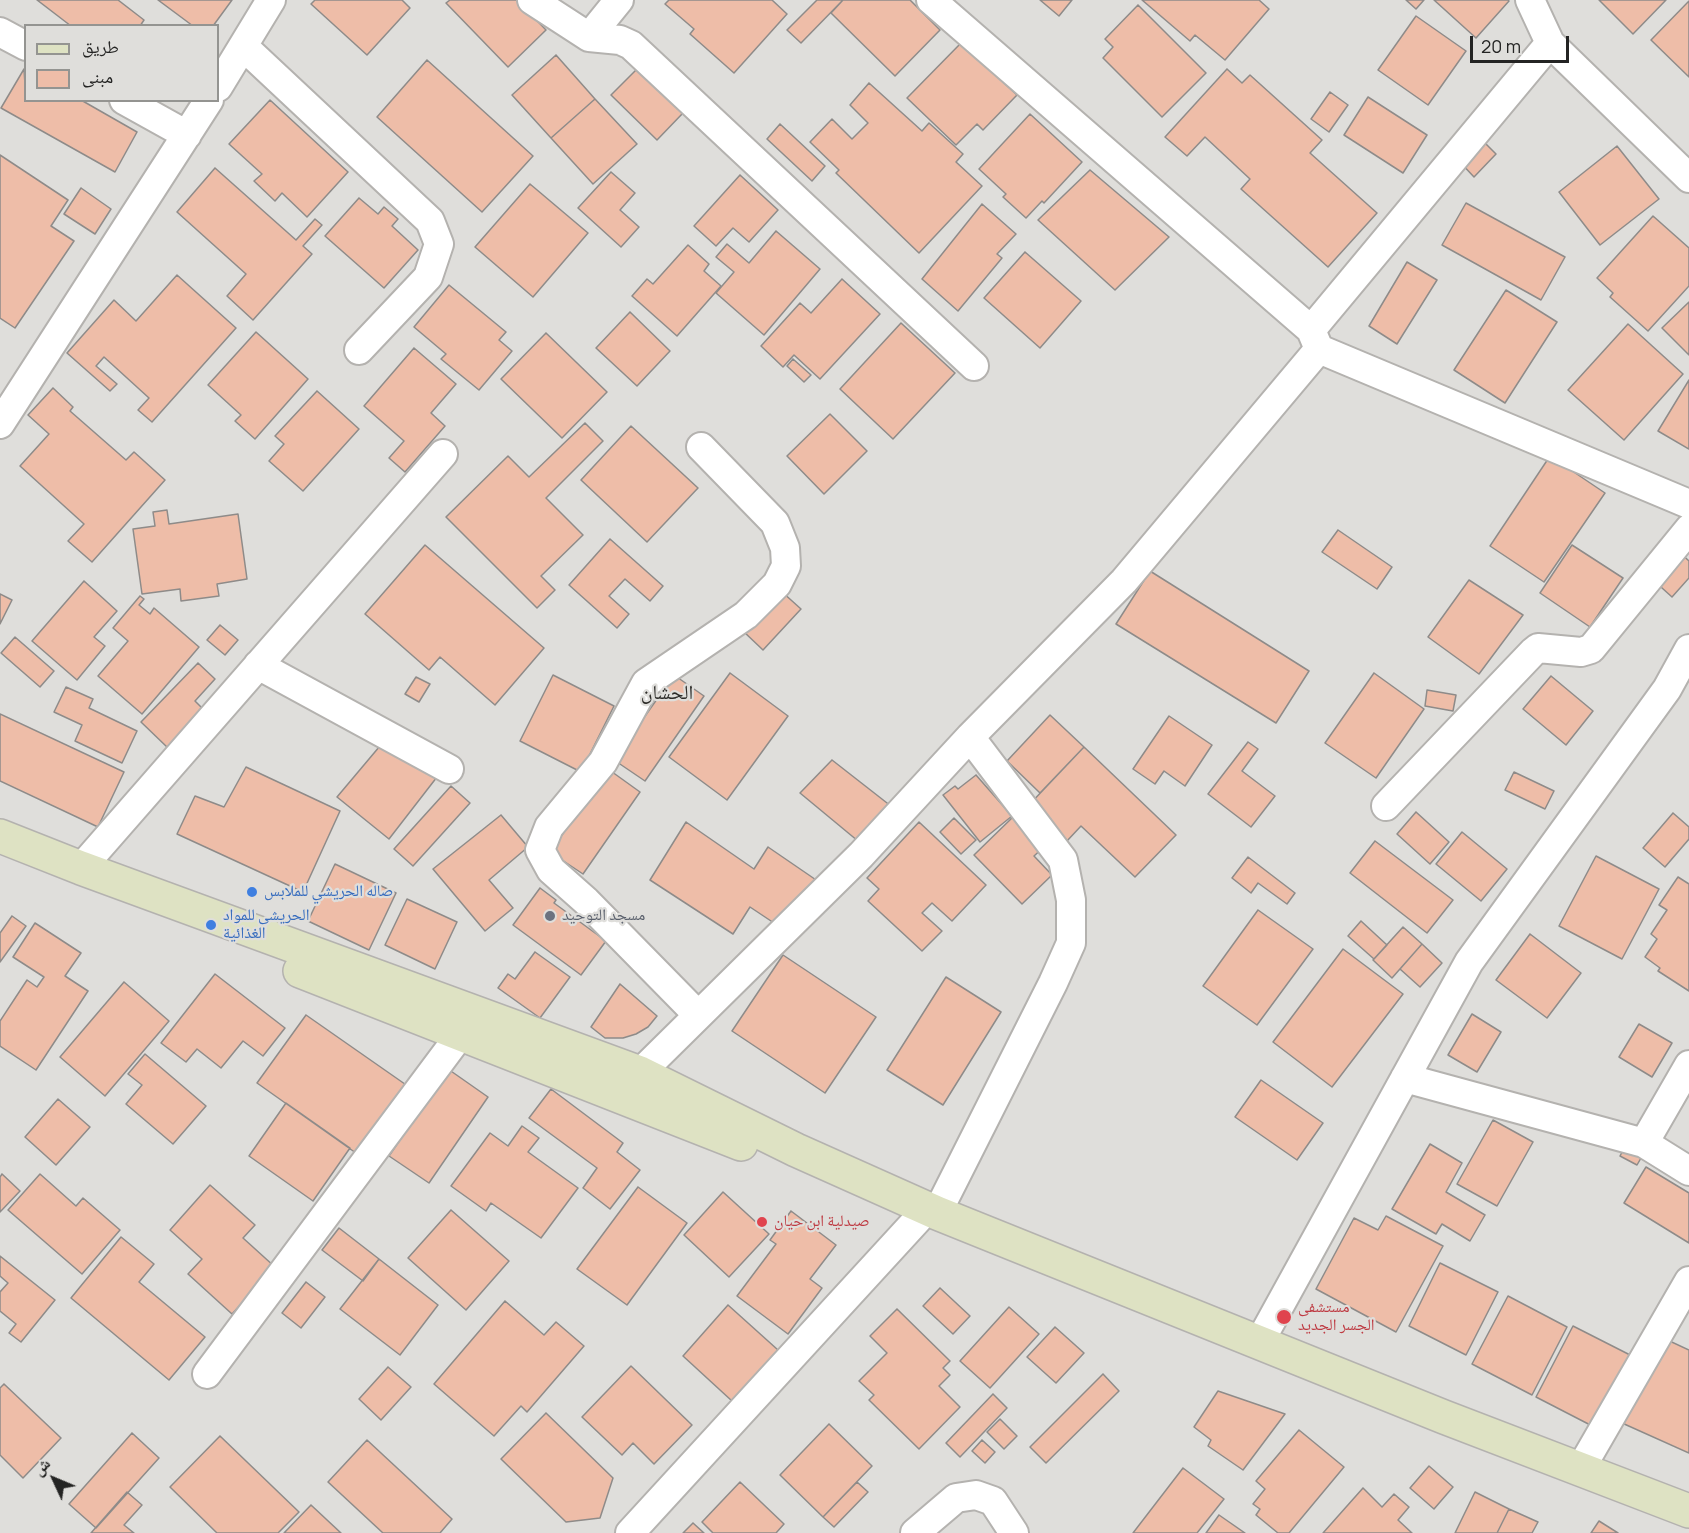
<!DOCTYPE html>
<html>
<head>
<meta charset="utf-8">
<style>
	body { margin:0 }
	#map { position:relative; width:1689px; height:1533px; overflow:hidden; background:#dfdedb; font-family:Manrope,"Noto Naskh Arabic",sans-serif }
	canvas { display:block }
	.legend { position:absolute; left:24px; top:24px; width:195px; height:78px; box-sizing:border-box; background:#dfdedb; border:2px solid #949491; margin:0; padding:8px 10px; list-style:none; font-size:18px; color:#242423 }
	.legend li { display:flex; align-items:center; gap:12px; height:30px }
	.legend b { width:30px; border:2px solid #949491 }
	.north { position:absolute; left:24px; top:1449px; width:60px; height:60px; -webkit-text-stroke:4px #dfdedb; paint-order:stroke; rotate:314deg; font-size:16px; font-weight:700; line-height:24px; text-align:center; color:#242423 }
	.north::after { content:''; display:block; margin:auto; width:21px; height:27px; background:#242423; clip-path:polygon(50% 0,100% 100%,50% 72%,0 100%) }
	.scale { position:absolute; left:1470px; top:36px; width:99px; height:27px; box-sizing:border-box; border:3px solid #242423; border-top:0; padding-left:8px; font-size:18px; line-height:21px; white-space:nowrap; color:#242423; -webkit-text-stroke:4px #dfdedb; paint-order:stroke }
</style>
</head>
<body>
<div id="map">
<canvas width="1689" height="1533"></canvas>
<ul class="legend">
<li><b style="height:8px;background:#dee2c3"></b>طريق</li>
<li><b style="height:16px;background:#eebda8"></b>مبنى</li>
</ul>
<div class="north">ش</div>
<div class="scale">20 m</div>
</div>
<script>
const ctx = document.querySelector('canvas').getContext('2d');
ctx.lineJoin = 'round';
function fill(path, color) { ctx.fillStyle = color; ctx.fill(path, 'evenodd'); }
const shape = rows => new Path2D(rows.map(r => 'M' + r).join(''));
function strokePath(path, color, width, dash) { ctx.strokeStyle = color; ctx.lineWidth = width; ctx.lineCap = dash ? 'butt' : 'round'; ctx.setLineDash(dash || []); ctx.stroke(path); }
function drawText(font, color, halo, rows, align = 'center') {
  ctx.font = font + ' Manrope,"Noto Naskh Arabic",sans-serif'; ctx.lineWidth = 4.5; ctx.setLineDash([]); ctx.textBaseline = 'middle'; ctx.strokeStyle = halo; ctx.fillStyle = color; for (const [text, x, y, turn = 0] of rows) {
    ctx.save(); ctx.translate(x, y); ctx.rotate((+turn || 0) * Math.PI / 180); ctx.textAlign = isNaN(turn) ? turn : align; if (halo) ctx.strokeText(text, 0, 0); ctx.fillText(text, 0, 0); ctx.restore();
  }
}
const building = shape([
	[37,0,118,0,144,20,140,26,71,26,37,0],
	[158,0,232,0,213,26,193,26,158,0],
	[315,0,402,0,410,8,367,55,311,4,315,0],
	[450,0,517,0,546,30,508,67,446,3,450,0],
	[669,0,772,0,787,14,734,73,690,34,694,29,665,4,669,0],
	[817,0,843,0,801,43,787,30,817,0],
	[843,0,910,0,940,30,895,76,831,13,843,0],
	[1040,0,1072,0,1059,16,1040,0],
	[1142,0,1259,0,1269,9,1225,60,1195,35,1190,41,1142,0],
	[1406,0,1424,0,1416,9,1406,0],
	[1434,0,1508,0,1509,1,1476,38,1434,0],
	[1599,0,1666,0,1633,34,1599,0],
	[1689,1,1689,77,1651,40,1689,1],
	[1138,5,1206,73,1162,117,1103,58,1113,47,1105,39,1138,5],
	[1416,16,1466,51,1428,105,1378,70,1416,16],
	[961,43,1017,95,983,130,977,124,956,145,907,98,961,43],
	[556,55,595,99,551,138,512,95,556,55],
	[427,60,533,156,482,212,377,117,427,60],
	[638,68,683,113,657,140,611,95,638,68],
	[24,69,26,100,81,100,137,132,115,172,1,108,24,69],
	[1227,69,1242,83,1250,75,1322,140,1310,153,1377,213,1328,267,1241,189,1250,179,1205,137,1187,156,1165,137,1227,69],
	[869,83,922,131,929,123,963,154,956,162,982,186,919,253,836,173,839,170,810,142,832,119,852,139,868,123,850,105,869,83],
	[1330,92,1348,105,1329,132,1311,119,1330,92],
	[1368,97,1427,135,1403,173,1344,135,1368,97],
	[595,99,637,144,593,184,551,138,595,99],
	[270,100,348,172,307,217,282,193,275,201,254,181,262,174,229,144,270,100],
	[1030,114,1082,162,1044,203,1042,201,1026,218,1003,197,1006,194,979,169,1030,114],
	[780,124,825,166,812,181,767,139,780,124],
	[1481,139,1496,154,1474,177,1459,161,1481,139],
	[1617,146,1659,199,1600,245,1559,192,1617,146],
	[0,155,68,200,51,226,74,241,15,328,0,318,0,155],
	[215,168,296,240,315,219,322,225,303,246,312,254,253,320,227,296,246,274,177,212,215,168],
	[1090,170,1169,237,1115,290,1038,220,1090,170],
	[611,172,635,193,620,210,639,227,621,247,578,208,611,172],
	[740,175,778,210,749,242,733,228,716,246,694,226,740,175],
	[530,184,588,233,533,297,475,247,530,184],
	[81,188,111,209,95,234,64,214,81,188],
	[359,198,378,214,384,207,398,219,392,226,418,250,384,288,325,236,359,198],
	[1466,203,1565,257,1541,300,1442,245,1466,203],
	[982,204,1016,234,997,254,1002,258,958,311,922,279,982,204],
	[1653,216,1689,248,1689,286,1648,331,1610,297,1613,293,1597,278,1653,216],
	[776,231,820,269,764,335,716,293,734,272,716,257,727,244,749,263,776,231],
	[688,245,709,264,704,271,721,286,677,336,632,296,647,279,653,284,688,245],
	[1025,252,1081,301,1040,348,984,298,1025,252],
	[1407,262,1437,280,1397,344,1369,326,1407,262],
	[177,275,236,328,152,422,138,410,149,398,104,357,96,366,117,384,110,391,67,353,114,300,136,321,177,275],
	[842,279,880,314,820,379,794,355,783,367,761,346,800,303,811,313,842,279],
	[449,285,506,332,499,340,512,351,479,390,441,359,446,354,414,327,449,285],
	[1506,290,1557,322,1505,403,1454,370,1506,290],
	[1689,302,1689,355,1662,328,1689,302],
	[630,312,670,351,637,386,596,348,630,312],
	[901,323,955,373,893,439,840,389,901,323],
	[1628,324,1683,374,1624,440,1568,390,1628,324],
	[256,332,308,379,255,439,235,421,241,415,208,385,256,332],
	[546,333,607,392,562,438,501,379,546,333],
	[414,348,456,384,431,413,445,426,405,472,389,458,404,441,364,406,414,348],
	[793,359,811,375,804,382,787,366,793,359],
	[1689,380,1689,449,1658,431,1689,380],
	[53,388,73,407,70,411,126,460,134,452,165,480,92,562,68,541,84,524,20,466,49,434,28,415,53,388],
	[317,391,359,429,303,491,269,461,284,444,275,436,317,391],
	[830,414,867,451,824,494,787,456,830,414],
	[585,423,603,441,546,498,583,535,541,576,555,590,537,608,446,517,508,456,529,477,585,423],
	[631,426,698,488,647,542,581,480,631,426],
	[1550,456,1605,493,1544,582,1490,546,1550,456],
	[167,510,169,524,238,514,247,579,217,584,219,596,181,601,180,589,142,594,133,529,155,526,153,512,167,510],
	[1338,530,1392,567,1377,589,1322,552,1338,530],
	[610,539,663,586,650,601,625,579,609,596,629,614,617,628,569,585,610,539],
	[425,545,544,648,495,705,440,657,429,670,365,614,425,545],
	[1572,545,1623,578,1590,627,1540,593,1572,545],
	[1676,549,1689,561,1689,578,1672,597,1651,578,1676,549],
	[1150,571,1309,671,1276,723,1116,624,1150,571],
	[1469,580,1523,615,1479,674,1428,637,1469,580],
	[84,581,117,611,94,637,105,646,77,680,32,641,84,581],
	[781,591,801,609,763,650,743,631,781,591],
	[0,594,12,600,0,624,0,594],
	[140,596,144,599,139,605,150,614,154,608,199,647,142,714,98,676,128,641,113,628,140,596],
	[220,625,238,640,225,655,207,640,220,625],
	[15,637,54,671,40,687,1,653,15,637],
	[198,663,215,679,195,701,204,710,168,748,141,722,198,663],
	[730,673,788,716,727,800,669,757,730,673],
	[1374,673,1424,709,1376,778,1325,743,1374,673],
	[553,675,614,706,581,772,520,741,553,675],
	[674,675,704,696,645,781,614,760,674,675],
	[1551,676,1593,711,1566,745,1523,709,1551,676],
	[416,677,430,684,419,702,405,694,416,677],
	[66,687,93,699,89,708,137,731,122,763,75,741,82,725,54,712,66,687],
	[1427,690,1456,695,1453,711,1425,706,1427,690],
	[0,714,124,772,98,827,0,781,0,714],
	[1050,715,1084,747,1040,793,1007,761,1050,715],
	[1169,716,1212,745,1185,786,1164,771,1155,784,1133,769,1169,716],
	[385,740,437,777,389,839,337,797,385,740],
	[1248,742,1258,749,1242,771,1275,796,1251,827,1208,794,1248,742],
	[1084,747,1176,835,1135,877,1081,826,1066,842,1028,806,1084,747],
	[832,760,896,810,864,846,800,793,832,760],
	[246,767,340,811,303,892,177,834,195,796,224,807,246,767],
	[608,769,640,792,583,874,550,852,608,769],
	[1514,772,1554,791,1545,809,1505,790,1514,772],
	[976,775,1012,816,980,842,943,795,955,786,958,789,976,775],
	[451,786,470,803,413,866,394,849,451,786],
	[1416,812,1449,842,1430,864,1397,834,1416,812],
	[1673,813,1689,827,1689,839,1665,867,1643,848,1673,813],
	[501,815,528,847,489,880,513,908,485,931,433,869,501,815],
	[1015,815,1045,846,1034,856,1052,875,1022,904,974,855,1015,815],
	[954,818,976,840,961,854,940,832,954,818],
	[686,822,754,869,768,847,822,884,780,927,750,907,733,934,650,880,686,822],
	[919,822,986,885,952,921,932,903,922,913,942,931,922,951,868,901,879,889,867,878,919,822],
	[1462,832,1507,869,1481,901,1436,864,1462,832],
	[1375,841,1453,900,1427,933,1350,873,1375,841],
	[1596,856,1659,889,1622,959,1559,926,1596,856],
	[1248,857,1295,893,1287,904,1258,883,1251,893,1232,878,1248,857],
	[335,864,396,893,369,950,308,921,335,864],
	[1678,877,1689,884,1689,991,1658,971,1660,968,1645,957,1657,939,1651,934,1667,910,1659,905,1678,877],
	[540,888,556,900,554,903,606,941,581,975,513,925,540,888],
	[407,899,457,922,435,969,385,945,407,899],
	[1258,910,1313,949,1257,1025,1203,986,1258,910],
	[12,916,26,926,0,962,0,933,12,916],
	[1361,921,1387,945,1374,959,1348,936,1361,921],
	[35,923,81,953,65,976,88,991,36,1070,0,1046,0,1021,27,980,37,987,44,977,13,957,35,923],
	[1403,927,1422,944,1392,978,1373,960,1403,927],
	[1530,934,1581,973,1547,1018,1496,980,1530,934],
	[1422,944,1442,963,1420,987,1400,969,1422,944],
	[1343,949,1403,994,1332,1087,1273,1042,1343,949],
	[535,952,570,977,540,1018,498,988,508,974,515,979,535,952],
	[783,955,876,1017,825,1093,732,1031,783,955],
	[215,974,285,1028,263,1056,243,1041,221,1068,197,1049,186,1062,161,1043,215,974],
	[946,977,1001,1012,943,1105,887,1070,946,977],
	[124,982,169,1021,105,1096,60,1057,124,982],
	[620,984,657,1016,648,1027,636,1034,623,1038,605,1038,591,1027,620,984],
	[1472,1014,1501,1032,1477,1072,1448,1055,1472,1014],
	[306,1015,412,1089,363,1158,257,1083,306,1015],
	[1639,1024,1672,1043,1652,1077,1619,1057,1639,1024],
	[145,1054,206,1106,173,1144,126,1104,142,1085,128,1074,145,1054],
	[448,1069,488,1097,429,1183,389,1156,448,1069],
	[1261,1080,1323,1123,1297,1160,1235,1117,1261,1080],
	[551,1089,623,1143,617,1152,640,1170,610,1209,583,1188,597,1168,529,1118,551,1089],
	[58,1099,90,1127,56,1165,25,1137,58,1099],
	[286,1103,350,1148,313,1201,249,1156,286,1103],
	[1493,1120,1533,1142,1497,1206,1457,1184,1493,1120],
	[522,1126,539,1138,528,1152,578,1188,541,1238,491,1203,486,1211,451,1186,490,1133,508,1146,522,1126],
	[1628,1141,1645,1151,1637,1165,1620,1156,1628,1141],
	[1430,1144,1462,1163,1446,1192,1485,1215,1470,1241,1442,1224,1436,1234,1392,1209,1430,1144],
	[1646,1167,1689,1193,1689,1243,1624,1203,1646,1167],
	[2,1174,20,1191,0,1212,0,1177,2,1174],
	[40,1174,76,1206,83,1198,120,1230,82,1274,8,1210,40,1174],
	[210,1185,255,1225,243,1238,275,1267,232,1314,188,1274,202,1259,170,1230,210,1185],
	[638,1187,687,1223,627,1305,577,1269,638,1187],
	[723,1192,769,1234,729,1277,684,1235,723,1192],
	[451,1210,509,1261,466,1310,408,1258,451,1210],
	[791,1211,836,1245,810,1279,822,1288,788,1334,737,1296,776,1244,770,1240,791,1211],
	[1386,1216,1443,1246,1396,1332,1316,1289,1354,1218,1378,1230,1386,1216],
	[339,1228,379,1259,363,1281,322,1250,339,1228],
	[121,1237,154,1264,139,1282,205,1337,169,1380,71,1298,121,1237],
	[0,1256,55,1300,21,1342,9,1333,16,1324,0,1311,0,1292,8,1283,0,1276,0,1256],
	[379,1259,438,1305,400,1355,340,1309,379,1259],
	[1440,1263,1498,1292,1466,1355,1409,1326,1440,1263],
	[306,1282,325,1297,301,1328,282,1313,306,1282],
	[940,1288,970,1316,953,1334,923,1306,940,1288],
	[1508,1296,1567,1327,1532,1395,1472,1364,1508,1296],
	[505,1301,544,1335,556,1322,584,1346,527,1412,521,1406,494,1436,434,1384,505,1301],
	[728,1305,778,1350,732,1401,683,1356,728,1305],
	[1009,1307,1039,1334,990,1388,960,1361,1009,1307],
	[897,1309,950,1361,943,1368,950,1375,939,1386,960,1407,919,1449,869,1400,874,1395,859,1381,887,1353,870,1336,897,1309],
	[1573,1326,1636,1358,1600,1430,1536,1397,1573,1326],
	[1055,1327,1084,1353,1056,1383,1027,1357,1055,1327],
	[1661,1337,1689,1350,1689,1453,1622,1423,1661,1337],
	[631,1366,692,1425,654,1464,633,1443,622,1455,582,1417,631,1366],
	[388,1367,411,1387,381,1420,359,1399,388,1367],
	[1103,1374,1119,1391,1046,1463,1030,1447,1103,1374],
	[4,1384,61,1438,23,1478,0,1455,0,1388,4,1384],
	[1218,1391,1285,1414,1243,1470,1208,1446,1211,1440,1194,1427,1218,1391],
	[993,1394,1007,1408,960,1457,946,1443,993,1394],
	[546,1413,613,1478,600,1518,566,1522,501,1459,546,1413],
	[1000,1419,1017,1436,1004,1449,987,1432,1000,1419],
	[829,1424,872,1466,823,1517,780,1475,829,1424],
	[1299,1430,1344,1467,1289,1533,1278,1533,1256,1515,1260,1509,1253,1504,1265,1489,1256,1481,1299,1430],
	[132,1433,159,1458,96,1528,69,1504,132,1433],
	[220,1436,299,1512,278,1533,217,1533,170,1487,220,1436],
	[367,1440,452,1519,440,1533,383,1533,328,1482,367,1440],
	[982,1440,995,1452,985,1463,972,1451,982,1440],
	[1429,1466,1453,1487,1434,1509,1410,1488,1429,1466],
	[1183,1468,1224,1499,1197,1533,1133,1533,1183,1468],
	[740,1482,784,1524,776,1533,713,1533,702,1522,740,1482],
	[857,1482,868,1492,834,1527,823,1517,857,1482],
	[1363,1488,1382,1507,1394,1494,1409,1507,1398,1520,1412,1533,1323,1533,1363,1488],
	[127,1492,142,1505,124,1525,134,1533,91,1533,127,1492],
	[1475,1492,1509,1509,1497,1533,1455,1533,1475,1492],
	[311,1505,341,1533,284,1533,311,1505],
	[1509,1509,1538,1522,1532,1533,1497,1533,1509,1509],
	[1219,1515,1245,1533,1206,1533,1219,1515],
	[1599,1521,1618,1533,1591,1533,1599,1521],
	[693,1523,704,1533,683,1533,693,1523]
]);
fill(building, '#eebda8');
strokePath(building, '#8e8b89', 1.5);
const minor = shape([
	[532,0,589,37,620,40,631,45,974,366],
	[931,0,1311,330,1319,349],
	[0,32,26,46],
	[589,37,619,0],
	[1550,43,1689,178],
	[243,46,430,221,439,244,428,277,359,350],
	[218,87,271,0],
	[124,100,187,135],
	[1311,330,1550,43,1530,0],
	[0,424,209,100],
	[258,665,449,769],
	[1386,806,1533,652,1538,648,1581,652,1591,649,1689,529],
	[81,868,443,454],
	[697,1014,586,901,551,870,540,850,549,827,603,762,646,683,746,615,777,584,786,566,785,548,775,523,701,447],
	[640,1073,861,855,970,737,1124,581,1319,349,1689,504],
	[1405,1078,1644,1143,1689,1171],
	[1644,1143,1689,1065],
	[937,1213,1053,983,1071,943,1071,900,1063,860,970,737],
	[1259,1343,1469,962,1667,689,1689,649],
	[207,1374,460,1035],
	[1581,1468,1689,1281],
	[630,1533,918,1219],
	[915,1533,956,1498,976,1495,993,1501,1014,1533]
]);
const secondary = shape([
	[0,836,81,868,640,1073,796,1150,937,1213,1444,1417,1689,1511],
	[300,971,741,1144]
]);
strokePath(minor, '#b4b2af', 32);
strokePath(secondary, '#b4b2af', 36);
strokePath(minor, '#fff', 28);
strokePath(secondary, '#dee2c3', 33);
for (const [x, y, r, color] of [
	[252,892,6,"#3f7fe0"],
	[550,916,6,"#6b7280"],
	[211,925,6,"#3f7fe0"],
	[762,1222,6,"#e0444e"],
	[1284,1317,8,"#e0444e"]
]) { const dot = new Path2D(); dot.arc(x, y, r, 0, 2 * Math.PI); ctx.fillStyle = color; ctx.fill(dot); strokePath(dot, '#dfdedb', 2); }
drawText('16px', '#366cbe', '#dfdedb', [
	["صاله الحريشي للملابس",264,892],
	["الحريشي للمواد",223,916],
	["الغذائية",223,934]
], 'left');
drawText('16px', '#5b616d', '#dfdedb', [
	["مسجد التوحيد",562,916]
], 'left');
drawText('16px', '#be3a42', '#dfdedb', [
	["صيدلية ابن حيان",774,1222],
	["مستشفى",1298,1308],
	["الجسر الجديد",1298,1326]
], 'left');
drawText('20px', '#2c2b28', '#dfdedb', [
	["الحشان",667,693]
]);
</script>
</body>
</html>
